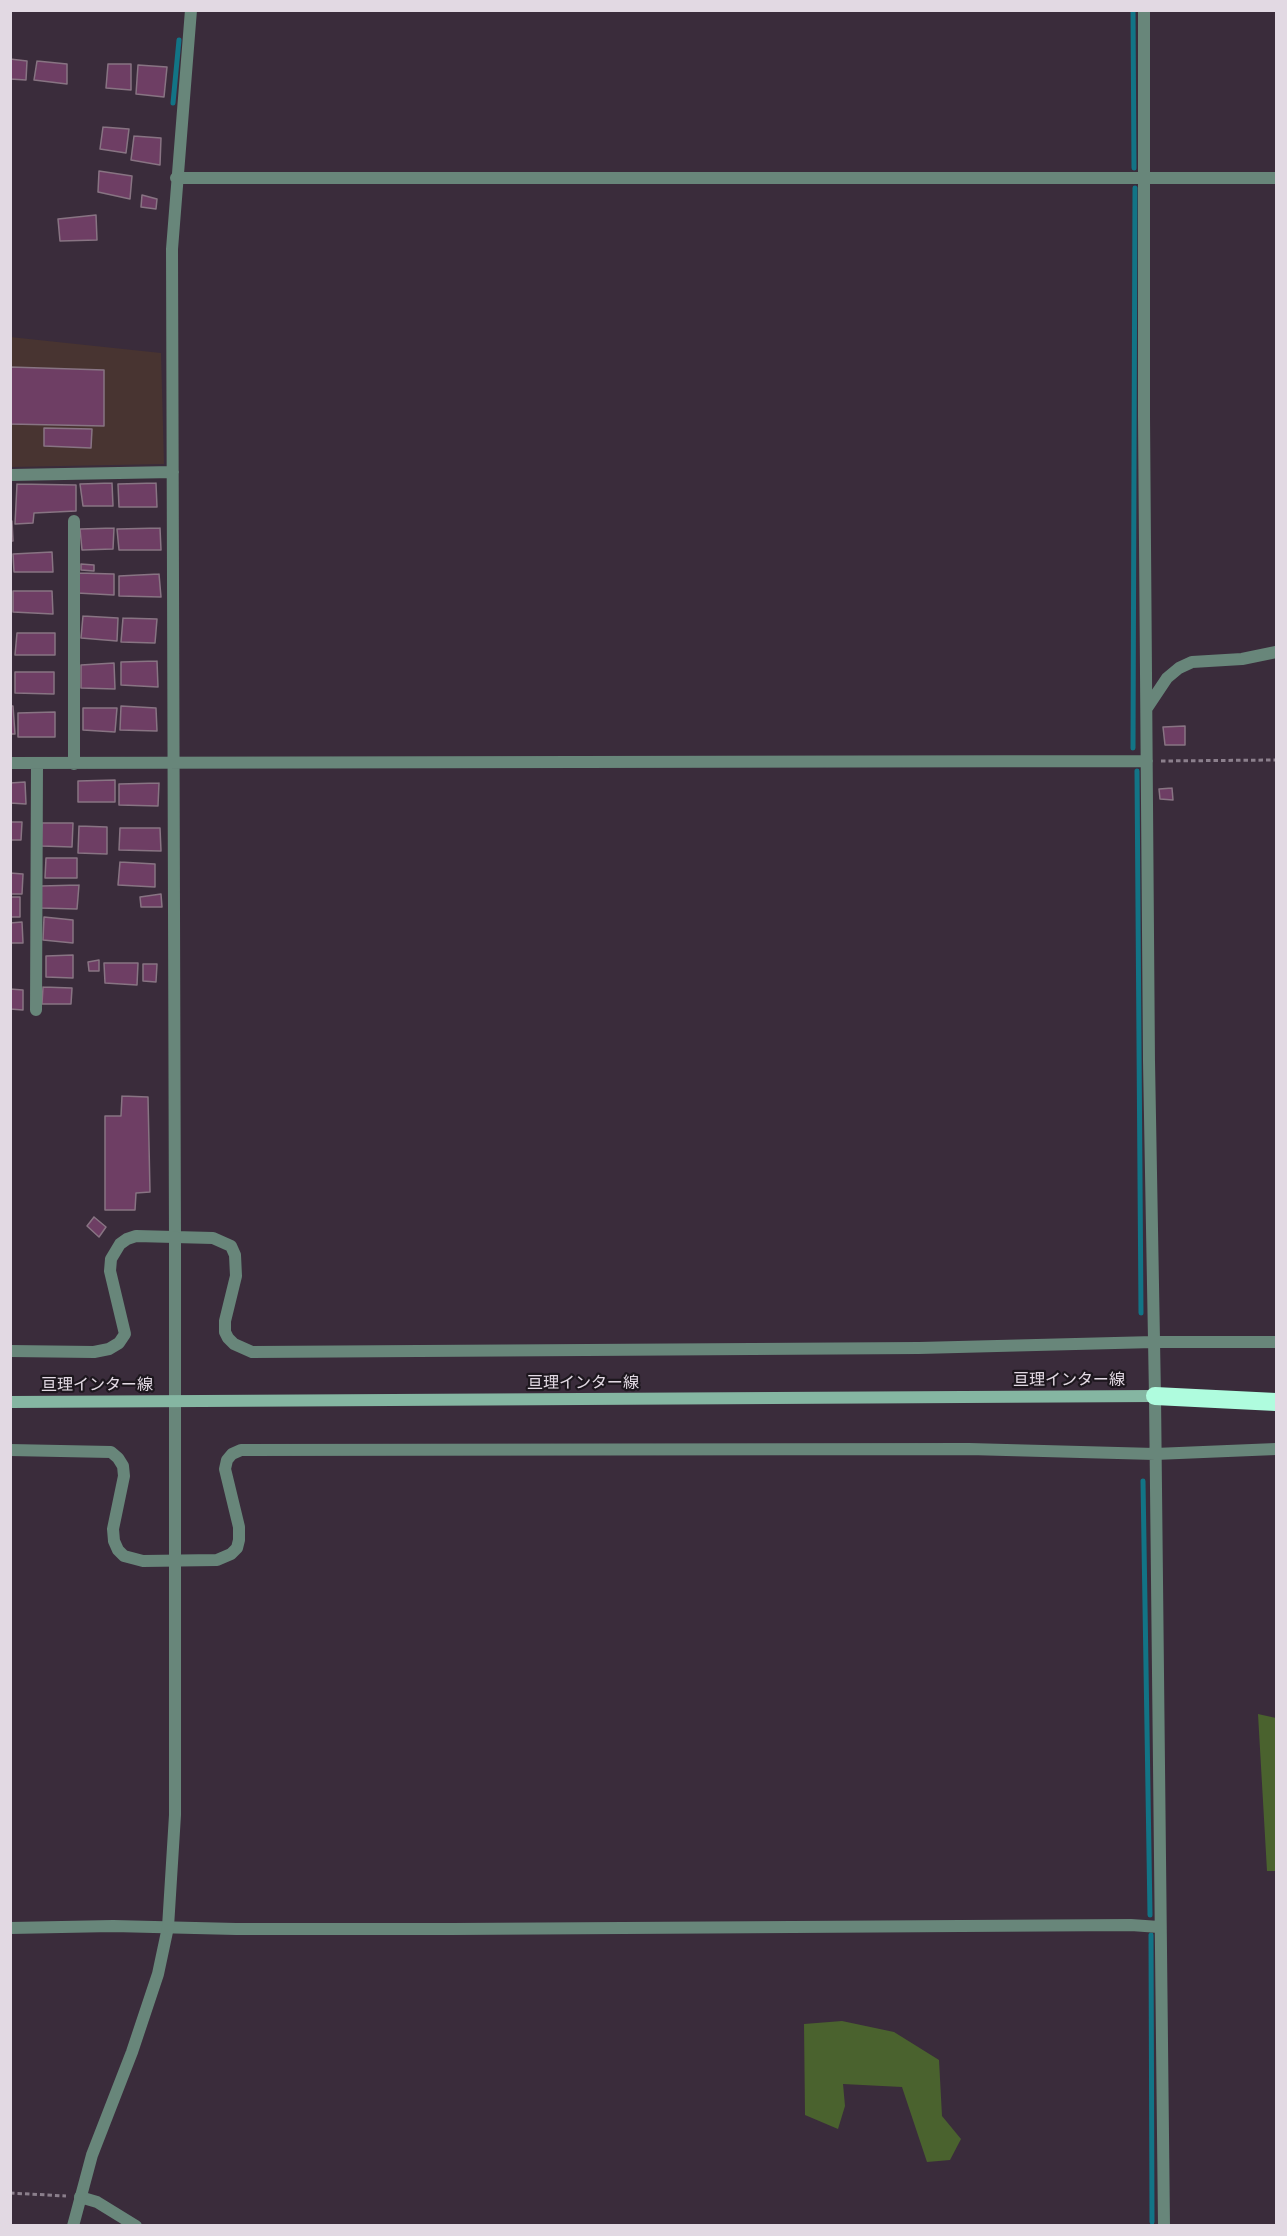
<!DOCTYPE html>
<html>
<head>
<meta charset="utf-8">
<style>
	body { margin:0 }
	#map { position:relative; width:1287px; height:2236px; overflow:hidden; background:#3a2c3b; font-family:"Open Sans",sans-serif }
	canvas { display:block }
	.frame { position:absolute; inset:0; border:12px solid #e2d9e3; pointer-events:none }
</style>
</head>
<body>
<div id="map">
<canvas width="1287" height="2236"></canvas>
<div class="frame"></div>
</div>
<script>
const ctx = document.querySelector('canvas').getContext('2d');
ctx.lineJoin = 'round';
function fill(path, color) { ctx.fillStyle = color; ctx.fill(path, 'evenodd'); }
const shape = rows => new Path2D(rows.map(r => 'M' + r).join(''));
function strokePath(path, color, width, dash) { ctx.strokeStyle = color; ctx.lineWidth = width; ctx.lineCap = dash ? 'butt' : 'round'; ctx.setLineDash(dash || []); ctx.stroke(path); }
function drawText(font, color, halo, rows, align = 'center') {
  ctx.font = font + ' "Open Sans","Noto Sans JP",sans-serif'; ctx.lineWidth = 4.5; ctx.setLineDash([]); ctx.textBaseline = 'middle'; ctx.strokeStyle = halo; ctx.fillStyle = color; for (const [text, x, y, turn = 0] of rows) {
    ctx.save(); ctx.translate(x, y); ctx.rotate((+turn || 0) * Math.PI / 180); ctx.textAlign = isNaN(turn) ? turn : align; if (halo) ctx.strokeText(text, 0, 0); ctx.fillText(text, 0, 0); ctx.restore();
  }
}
fill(shape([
	[10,337,161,353,164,464,11,467]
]), '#483431');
fill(shape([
	[1258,1714,1276,1718,1276,1871,1267,1871],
	[842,2021,894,2032,939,2060,942,2116,961,2139,950,2160,927,2162,902,2087,843,2084,845,2106,838,2129,805,2115,804,2024]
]), '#4a622e');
strokePath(shape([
	[1133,10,1134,168],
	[173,103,179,40],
	[1133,748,1135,188],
	[1137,771,1141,1313],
	[1143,1481,1150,1915],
	[1151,1935,1152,2222]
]), '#127486', 5);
const building = shape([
	[10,59,27,61,26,80,10,79,10,59],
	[37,61,67,64,67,84,34,80,37,61],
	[108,64,131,64,131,90,106,88,108,64],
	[138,65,167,67,164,97,136,94,138,65],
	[103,127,129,129,126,153,100,149,103,127],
	[134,136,161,138,160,165,131,160,134,136],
	[99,171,132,176,130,199,98,192,99,171],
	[142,195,157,199,156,209,141,207,142,195],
	[96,215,97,240,60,241,58,219,96,215],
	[10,367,104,370,104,426,10,424,10,367],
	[44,428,92,429,91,448,44,446,44,428],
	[112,483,113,506,83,506,80,484,112,483],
	[156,483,157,507,119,507,118,484,156,483],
	[17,484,76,485,76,511,34,513,33,523,15,524,17,484],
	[10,521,12,521,13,541,10,541,10,521],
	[114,528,113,549,82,550,80,529,114,528],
	[160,528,161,550,119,550,117,529,160,528],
	[52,552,53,572,14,572,13,554,52,552],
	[81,564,94,565,94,571,81,570,81,564],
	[78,573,114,574,114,595,77,593,78,573],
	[159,574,161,597,119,596,119,576,159,574],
	[13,591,52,591,53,614,13,612,13,591],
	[83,616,118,618,117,641,81,638,83,616],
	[123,618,157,619,155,643,121,642,123,618],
	[17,633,55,633,55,655,15,655,17,633],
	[157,661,158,687,121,685,121,662,157,661],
	[114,663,115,689,81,688,81,665,114,663],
	[15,672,54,672,54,694,15,693,15,672],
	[10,706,13,706,15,734,10,734,10,706],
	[121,706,156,708,157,731,120,730,121,706],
	[83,708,117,708,115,732,83,730,83,708],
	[55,712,55,737,18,737,18,713,55,712],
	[1185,726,1185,745,1165,745,1163,727,1185,726],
	[115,780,115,802,78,802,78,781,115,780],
	[25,782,26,804,10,803,10,783,25,782],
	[159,783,158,806,119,805,119,784,159,783],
	[1172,788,1173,800,1160,799,1159,789,1172,788],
	[10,822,22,822,21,840,10,840,10,822],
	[42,823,73,823,72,847,41,846,42,823],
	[79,826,107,827,107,854,78,853,79,826],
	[120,828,160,828,161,851,119,850,120,828],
	[46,858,77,858,77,878,45,878,46,858],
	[120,862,155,864,155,887,118,885,120,862],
	[10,873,23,874,22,894,10,894,10,873],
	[79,885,77,909,40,908,41,886,79,885],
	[161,894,162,907,141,907,140,897,161,894],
	[10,897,20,897,20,917,10,917,10,897],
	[44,917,73,920,73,943,43,940,44,917],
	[22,922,23,943,10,943,10,923,22,922],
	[73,955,73,978,46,977,46,956,73,955],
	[99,960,99,971,89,971,88,962,99,960],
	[104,963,138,963,137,985,105,983,104,963],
	[143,964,157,964,156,982,143,981,143,964],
	[43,987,72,988,71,1004,42,1004,43,987],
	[10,989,23,990,23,1010,10,1009,10,989],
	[122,1096,148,1097,150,1192,136,1193,135,1210,105,1210,105,1116,121,1116,122,1096],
	[94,1217,106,1227,99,1237,87,1226,94,1217]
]);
fill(building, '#6e3e64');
strokePath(building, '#887483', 1.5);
strokePath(shape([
	[1161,761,1276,760],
	[10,2193,66,2196]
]), '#8b7f8c', 3, [4.5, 3]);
strokePath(shape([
	[1144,10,1144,416,1149,1061,1155,1396,1164,2226],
	[176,178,1276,178],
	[10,475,173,472],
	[74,521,74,764],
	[1147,708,1167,678,1179,668,1192,662,1242,659,1276,652],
	[10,763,1147,761],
	[36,1010,37,764],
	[175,1237,172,249,191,10],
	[10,1351,94,1352,109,1349,119,1343,125,1334,110,1271,111,1259,120,1244,127,1239,136,1236,213,1238,231,1246,235,1255,236,1276,225,1321,225,1332,228,1338,234,1344,252,1352,919,1348,1154,1342,1276,1342],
	[10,1450,111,1452,118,1458,123,1466,124,1476,113,1529,114,1541,118,1550,124,1556,143,1561,217,1560,231,1554,237,1548,239,1540,239,1527,225,1469,227,1460,232,1454,241,1450,969,1449,1155,1454,1276,1449],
	[10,1928,113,1926,236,1929,453,1929,1131,1925,1159,1927],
	[80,2197,97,2202,136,2226]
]), '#68867a', 12);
strokePath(shape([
	[73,2226,92,2155,132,2052,158,1974,168,1927,175,1815,175,1237]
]), '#68867a', 12);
strokePath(shape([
	[10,1402,1155,1396]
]), '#85b6a2', 12);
strokePath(shape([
	[1155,1396,1276,1402]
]), '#affcde', 18);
drawText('16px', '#e2d9e3', '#1d171e', [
	["亘理インター線",1069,1380],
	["亘理インター線",583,1383],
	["亘理インター線",97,1385]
]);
</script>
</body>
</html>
